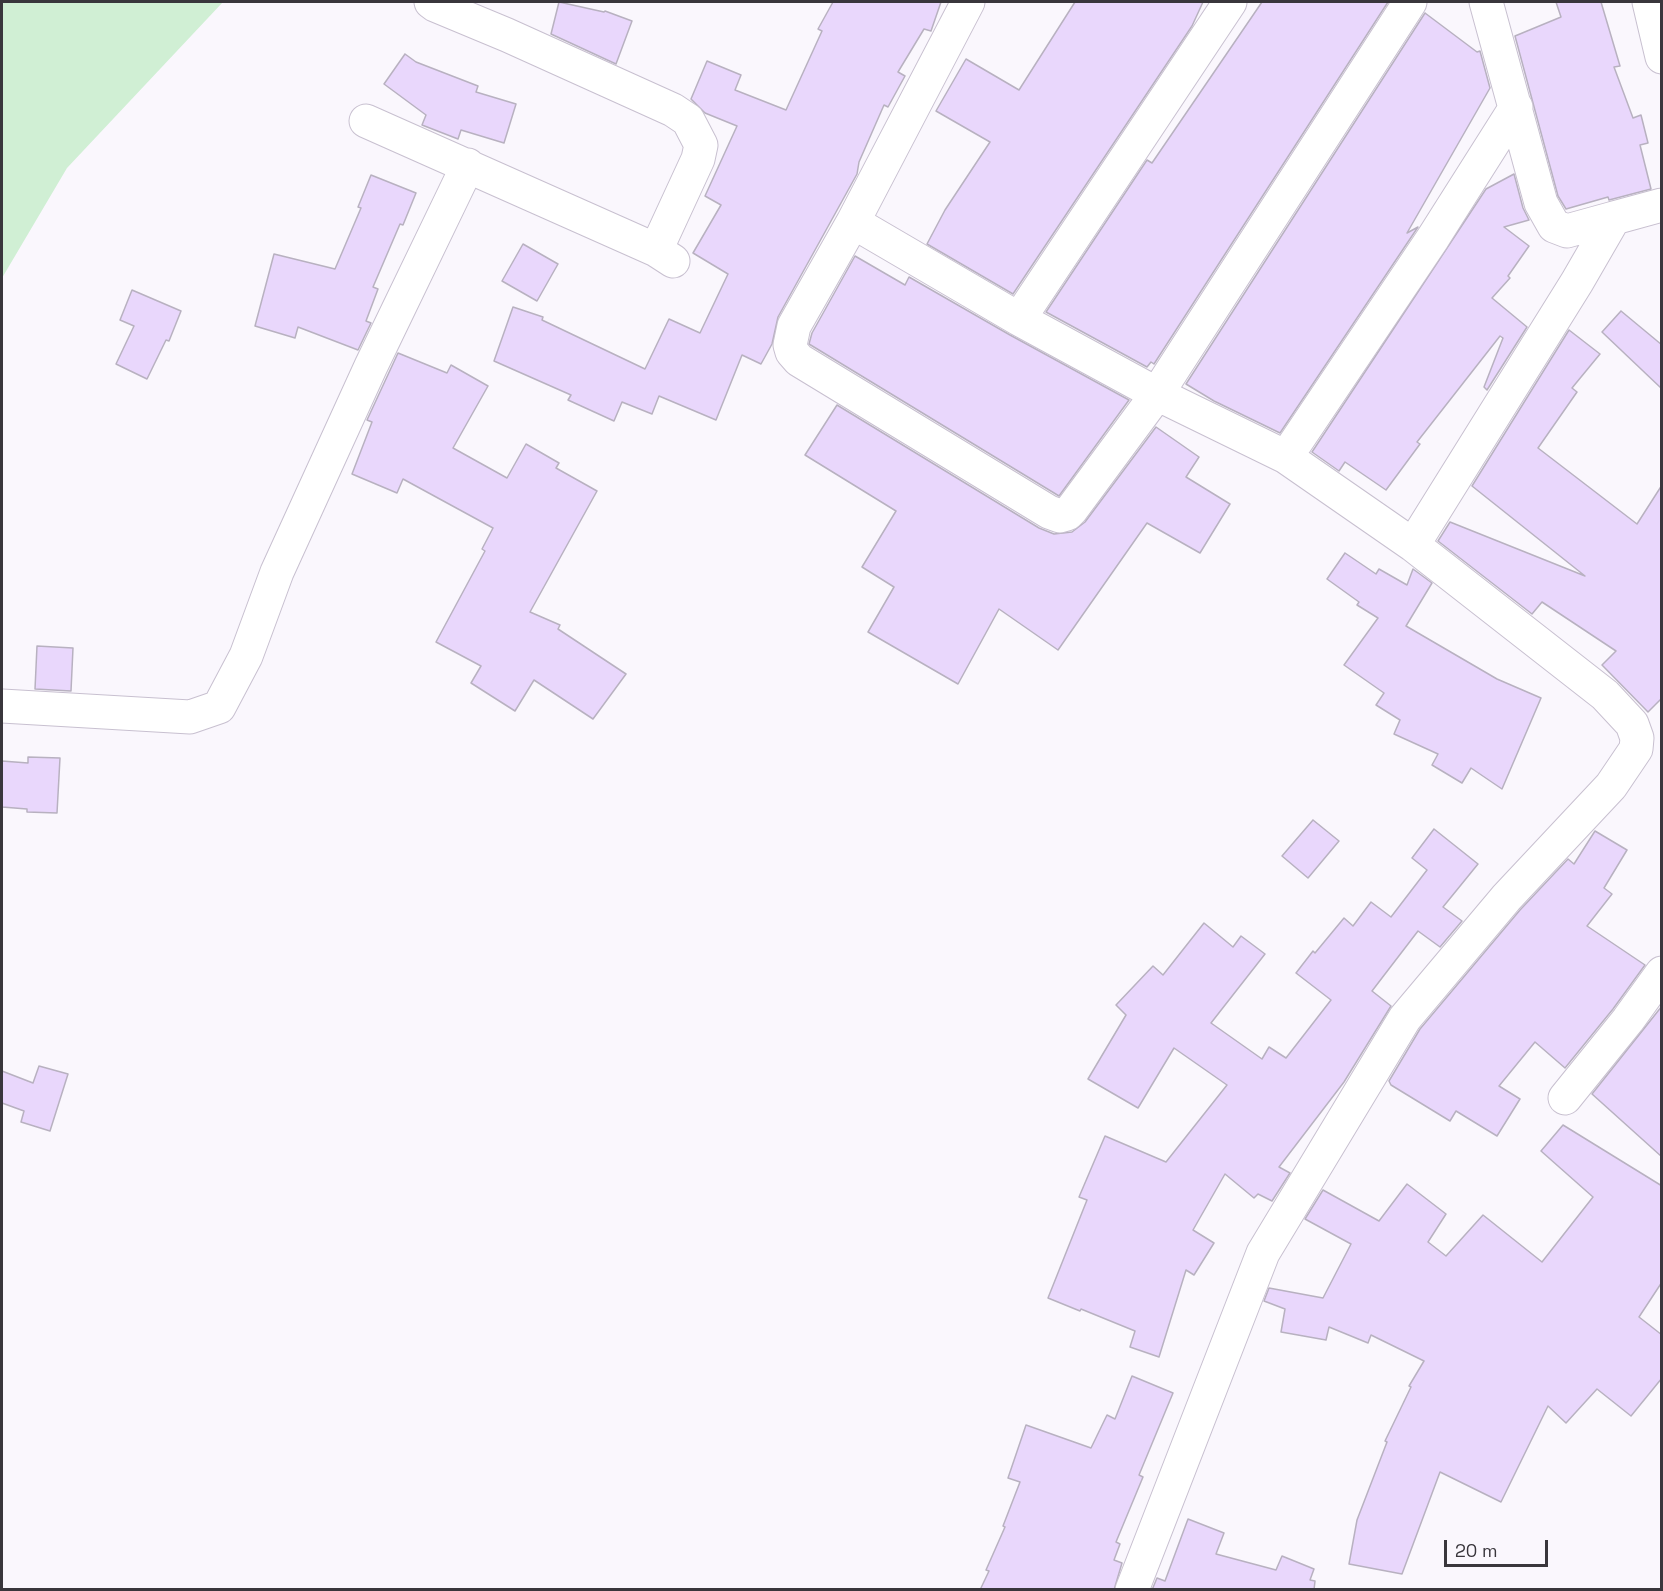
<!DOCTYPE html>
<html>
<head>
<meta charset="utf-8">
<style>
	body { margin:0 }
	#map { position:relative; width:1663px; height:1591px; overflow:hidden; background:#faf7fd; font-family:"Space Grotesk",sans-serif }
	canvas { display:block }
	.frame { position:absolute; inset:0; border:3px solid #39363c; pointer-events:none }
	.scale { position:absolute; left:1444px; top:1540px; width:104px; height:27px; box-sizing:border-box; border:3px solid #39363c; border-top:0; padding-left:8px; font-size:18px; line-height:21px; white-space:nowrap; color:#39363c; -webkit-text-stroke:4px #faf7fd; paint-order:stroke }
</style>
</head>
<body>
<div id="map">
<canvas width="1663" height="1591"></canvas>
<div class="frame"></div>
<div class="scale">20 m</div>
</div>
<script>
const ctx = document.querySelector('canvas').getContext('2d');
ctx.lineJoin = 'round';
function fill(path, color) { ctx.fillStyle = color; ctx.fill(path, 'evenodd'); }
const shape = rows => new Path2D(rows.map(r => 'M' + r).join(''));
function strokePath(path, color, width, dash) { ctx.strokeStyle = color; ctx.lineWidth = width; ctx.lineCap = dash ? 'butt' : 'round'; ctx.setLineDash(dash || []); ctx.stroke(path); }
fill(shape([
	[2,2,223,2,67,168,2,278]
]), '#d0efd4');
const building = shape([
	[559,2,604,12,605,11,632,21,616,64,551,34,559,2],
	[833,2,941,2,931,31,924,29,898,72,905,76,888,107,884,105,859,162,857,174,778,317,772,344,761,364,742,355,716,420,659,396,652,414,622,402,614,421,568,400,571,395,494,361,513,307,543,317,542,320,645,369,669,319,700,333,728,274,693,253,721,205,705,196,737,126,705,113,691,99,707,61,741,75,735,90,786,110,822,31,818,29,833,2],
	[1075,2,1203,2,1192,26,1013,294,927,244,945,210,990,142,936,111,966,59,1019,90,1075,2],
	[1262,2,1388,2,1154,364,1151,362,1147,367,1046,312,1147,160,1152,163,1262,2],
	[1556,2,1601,2,1620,66,1614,67,1633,118,1641,115,1648,143,1640,145,1651,189,1609,200,1608,197,1566,209,1558,196,1515,36,1561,17,1556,2],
	[1425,13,1477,52,1480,51,1490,88,1407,233,1418,227,1280,433,1214,401,1186,384,1425,13],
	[405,54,416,62,478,86,476,92,516,104,504,143,461,130,458,139,422,125,426,115,384,84,405,54],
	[1514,174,1523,208,1529,220,1504,227,1529,246,1508,276,1510,278,1492,298,1527,327,1487,390,1484,387,1503,338,1500,336,1417,442,1420,444,1386,490,1345,462,1339,471,1312,452,1486,189,1514,174],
	[371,175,416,193,403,225,400,224,373,287,378,289,366,321,371,323,358,350,298,327,295,338,255,326,274,254,335,269,361,208,358,207,371,175],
	[523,244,558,264,537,301,502,281,523,244],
	[855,256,905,285,909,277,1010,335,1129,400,1059,496,809,344,812,333,855,256],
	[132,290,181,311,169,341,166,340,147,379,116,364,134,326,120,320,132,290],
	[1621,311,1662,345,1662,389,1602,332,1621,311],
	[1569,330,1600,354,1572,388,1577,392,1538,448,1637,524,1662,485,1662,698,1648,712,1602,665,1616,651,1542,602,1532,614,1438,541,1450,522,1585,576,1472,486,1569,330],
	[398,353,447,373,451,365,488,386,453,448,507,478,526,444,559,463,556,468,597,491,530,612,560,625,558,629,626,674,593,719,534,680,515,711,471,683,481,666,436,642,485,551,482,549,493,528,403,479,397,493,352,474,372,422,367,420,398,353],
	[837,405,1039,528,1054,534,1072,532,1085,522,1156,427,1199,457,1186,477,1230,504,1200,553,1147,523,1058,650,999,609,958,684,868,632,894,587,862,567,896,511,805,455,837,405],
	[1345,553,1376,574,1379,569,1407,585,1413,569,1432,583,1406,626,1497,679,1541,698,1502,789,1471,768,1462,783,1432,765,1438,754,1394,734,1400,720,1376,705,1384,693,1344,665,1378,618,1357,605,1359,602,1327,579,1345,553],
	[37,646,73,648,71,691,35,689,37,646],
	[28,757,60,758,57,813,27,812,27,809,2,807,2,761,28,763,28,757],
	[1313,820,1339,841,1308,878,1282,856,1313,820],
	[1434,829,1478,864,1443,907,1462,921,1440,947,1418,931,1372,991,1391,1006,1344,1082,1279,1167,1290,1173,1272,1201,1258,1194,1254,1198,1225,1174,1193,1230,1214,1243,1194,1275,1186,1270,1159,1357,1130,1347,1135,1331,1081,1309,1080,1311,1048,1298,1087,1200,1079,1197,1105,1136,1166,1162,1227,1085,1174,1048,1138,1108,1088,1079,1126,1015,1116,1005,1153,966,1163,975,1204,923,1233,947,1241,936,1265,954,1211,1023,1262,1059,1269,1047,1286,1058,1331,1000,1296,973,1313,951,1315,953,1344,918,1353,926,1371,902,1391,917,1427,870,1412,858,1434,829],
	[1595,831,1627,850,1604,888,1612,894,1587,926,1645,965,1613,1009,1565,1068,1535,1042,1499,1086,1520,1099,1497,1136,1456,1111,1450,1121,1391,1085,1389,1081,1420,1029,1520,910,1568,859,1574,864,1595,831],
	[1662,1006,1662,1157,1592,1094,1662,1006],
	[39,1066,68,1074,50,1131,21,1122,24,1111,2,1103,2,1071,33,1083,39,1066],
	[1563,1125,1662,1186,1662,1282,1639,1317,1662,1335,1662,1378,1631,1416,1597,1389,1566,1423,1548,1406,1501,1502,1440,1472,1402,1574,1349,1564,1357,1520,1387,1442,1385,1441,1411,1387,1409,1386,1424,1361,1371,1335,1368,1343,1329,1327,1326,1340,1281,1332,1285,1309,1264,1301,1269,1288,1323,1298,1351,1244,1305,1219,1323,1190,1379,1221,1407,1184,1446,1214,1428,1242,1446,1256,1483,1215,1542,1262,1593,1197,1541,1151,1563,1125],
	[1132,1376,1173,1393,1139,1475,1143,1477,1116,1542,1120,1544,1114,1560,1122,1563,1114,1590,980,1590,989,1571,986,1570,1005,1527,1003,1526,1020,1482,1008,1478,1026,1425,1091,1448,1107,1415,1115,1419,1132,1376],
	[1188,1519,1224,1533,1216,1554,1276,1570,1282,1556,1314,1569,1310,1580,1315,1581,1314,1590,1152,1590,1157,1578,1165,1581,1188,1519]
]);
fill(building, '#e9d7fc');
strokePath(building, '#b8b1c0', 1.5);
const minor = shape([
	[431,2,435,5,507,35,673,110,688,120,701,145,698,159,656,250],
	[968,2,853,222,794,326,790,345,792,352,799,360,1049,512,1060,516,1067,514,1072,509,1157,394,1410,2],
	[1486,2,1541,203,1554,226,1567,231,1614,218],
	[1649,2,1662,57],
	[366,121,656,250,673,261],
	[853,222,1019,319,1157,394,1286,457,1413,545,1605,695,1632,724,1637,738,1636,749,1611,786,1506,898,1405,1018,1263,1253,1132,1590],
	[1019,319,1230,2],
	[1286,457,1433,238,1516,107],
	[1413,545,1577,282,1614,218,1662,205],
	[2,706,190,717,219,707,246,656,277,572,371,366,468,165],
	[1565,1098,1628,1020,1662,973]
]);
strokePath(minor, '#c8c0d0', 35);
strokePath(minor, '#fff', 33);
</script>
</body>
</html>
